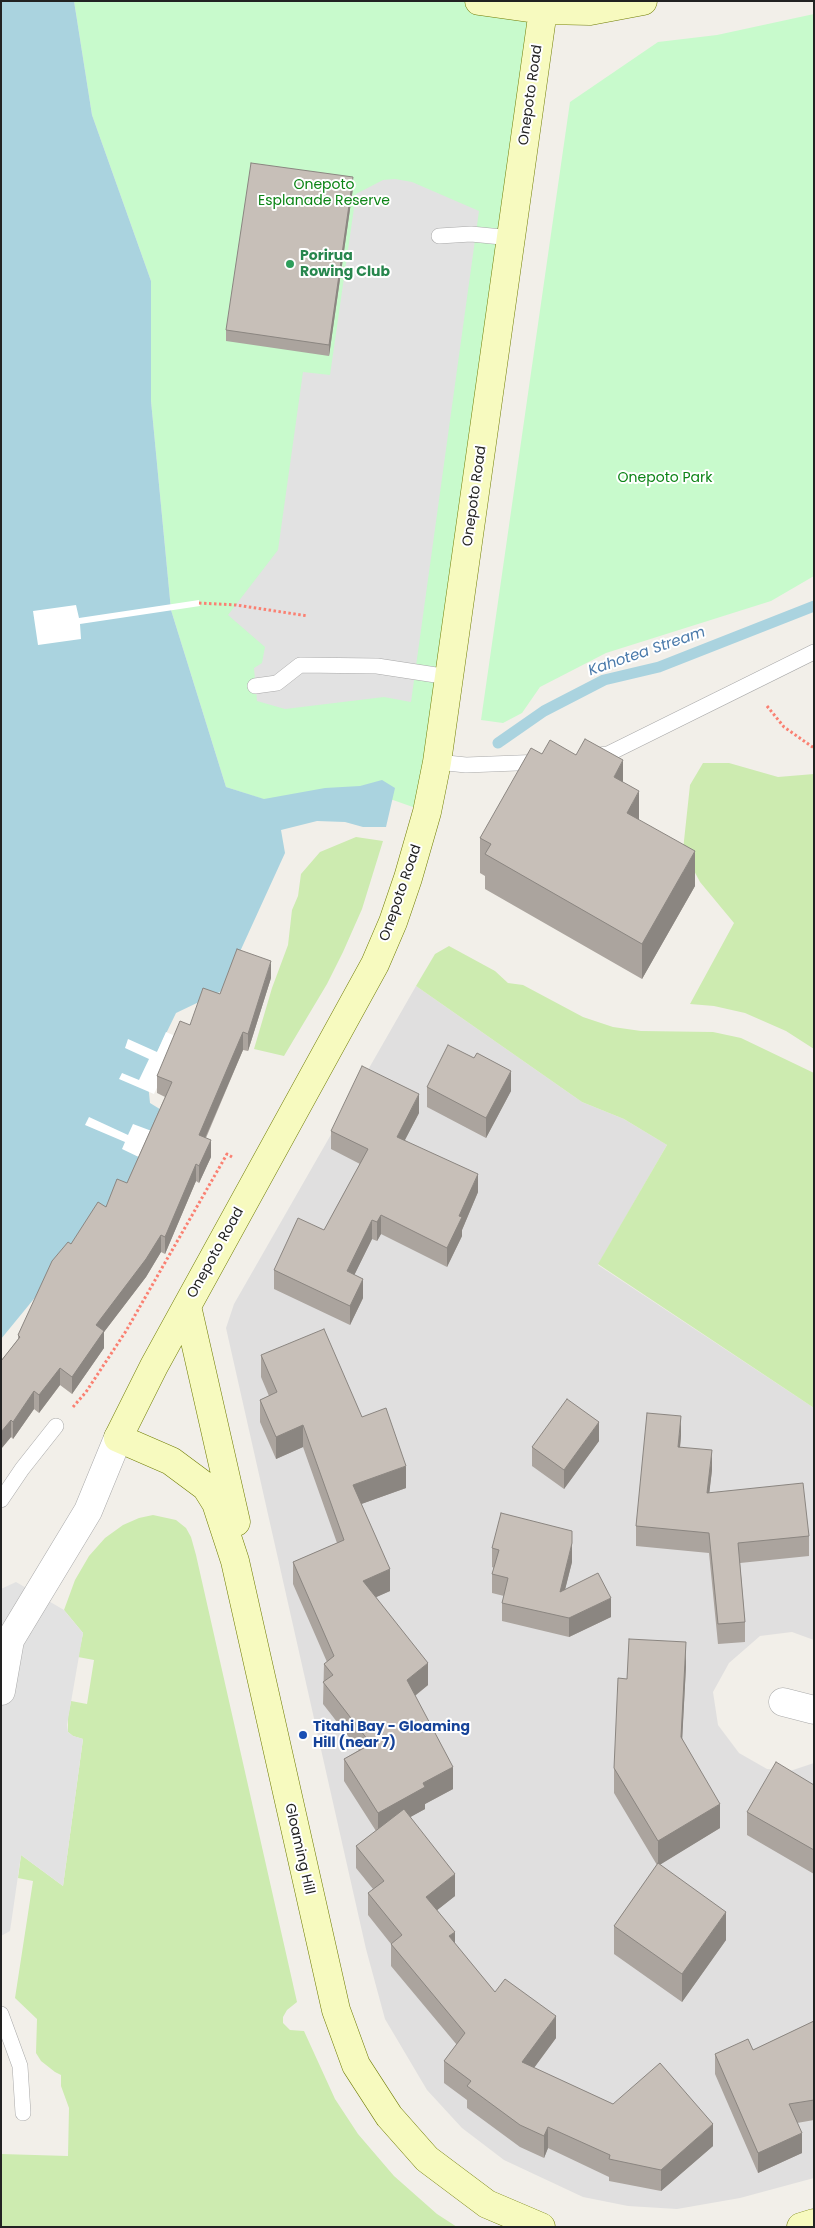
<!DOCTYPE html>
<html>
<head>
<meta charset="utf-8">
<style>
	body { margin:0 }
	#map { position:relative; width:815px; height:2228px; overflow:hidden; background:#f2efe9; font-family:Poppins,sans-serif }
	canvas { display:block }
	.frame { position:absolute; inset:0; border:2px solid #222; pointer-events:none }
</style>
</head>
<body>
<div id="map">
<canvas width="815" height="2228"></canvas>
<div class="frame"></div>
</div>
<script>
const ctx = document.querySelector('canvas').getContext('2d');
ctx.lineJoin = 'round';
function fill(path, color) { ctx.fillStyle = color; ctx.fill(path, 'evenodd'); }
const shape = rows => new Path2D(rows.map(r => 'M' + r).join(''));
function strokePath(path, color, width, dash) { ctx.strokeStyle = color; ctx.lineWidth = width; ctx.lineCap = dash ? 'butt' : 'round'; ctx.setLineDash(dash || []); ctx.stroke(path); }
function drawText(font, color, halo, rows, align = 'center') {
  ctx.font = font + ' Poppins,sans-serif'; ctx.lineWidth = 4; ctx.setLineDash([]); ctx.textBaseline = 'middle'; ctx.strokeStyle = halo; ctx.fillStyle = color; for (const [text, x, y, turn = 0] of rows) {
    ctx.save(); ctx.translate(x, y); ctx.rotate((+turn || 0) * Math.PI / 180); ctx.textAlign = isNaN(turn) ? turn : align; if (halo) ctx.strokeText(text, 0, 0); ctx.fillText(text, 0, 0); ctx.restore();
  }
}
fill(shape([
	[416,986,582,1102,624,1119,667,1145,598,1265,814,1408,814,1640,792,1632,760,1636,729,1663,713,1692,718,1725,739,1753,767,1769,790,1771,814,1763,814,2178,740,2198,677,2209,628,2206,583,2197,504,2160,462,2128,427,2090,385,2019,366,1949,226,1328,234,1304]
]), '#e0dfdf');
fill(shape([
	[703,763,729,763,778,777,814,774,814,1049,786,1031,745,1013,714,1006,690,1004,734,923,700,882,683,850,690,785],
	[356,837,383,841,362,909,343,952,327,984,284,1056,254,1049,272,988,288,945,292,910,298,896,301,874,320,852],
	[449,946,495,971,508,983,523,985,583,1017,613,1027,641,1031,713,1032,741,1038,814,1073,814,1408,598,1264,667,1145,624,1119,582,1102,416,986,435,954],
	[153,1515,176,1520,186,1528,191,1537,196,1555,297,2002,287,2010,283,2017,283,2023,290,2030,304,2031,335,2099,358,2134,394,2176,437,2214,457,2227,1,2227,1,2154,68,2156,69,2108,61,2086,61,2075,55,2072,41,2061,36,2053,37,2019,15,1998,33,1881,18,1878,21,1855,63,1886,83,1739,73,1736,68,1732,68,1716,71,1701,87,1704,94,1660,78,1657,83,1633,64,1610,75,1580,89,1556,105,1538,123,1525,139,1518]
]), '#cdebb0');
fill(shape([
	[74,1,479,1,543,10,427,812,393,800,275,803,226,787,171,610,151,401,151,281,92,115],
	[814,14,814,576,771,601,606,653,540,687,522,713,503,723,481,720,570,102,658,42,717,35]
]), '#c8facc');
fill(shape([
	[395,179,412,182,479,211,411,702,384,697,285,709,257,701,254,668,262,663,265,647,228,615,278,550,303,372,330,375,356,194,383,180],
	[16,1582,64,1610,83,1633,67,1725,68,1732,73,1736,83,1739,63,1886,21,1855,10,1931,1,1936,1,1589]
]), '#e2e2e2');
fill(shape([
	[1,1,74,1,92,115,151,281,151,401,171,610,226,787,264,799,325,788,360,786,382,780,395,788,386,827,363,827,345,822,317,821,281,830,285,853,222,991,176,1013,147,1073,150,1103,176,1119,109,1217,42,1289,1,1339]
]), '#aad3df');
fill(shape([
	[199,600,200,606,80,624,81,639,38,645,33,611,76,605,79,618],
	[166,1032,180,1038,154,1094,119,1079,122,1073,139,1080,149,1059,125,1048,128,1039,157,1052],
	[89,1117,128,1135,133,1124,157,1133,145,1160,122,1149,125,1142,85,1125]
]), '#fff');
strokePath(shape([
	[498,743,544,711,604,680,659,667,814,606]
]), '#aad3df', 11);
const lane = shape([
	[439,236,471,234,512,238],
	[255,686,277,683,300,665,377,666,449,677],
	[590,756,608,754,814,652],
	[437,762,466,765,543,762],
	[1,1500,22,1469,56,1426],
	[1,2014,20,2066,23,2113]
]);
const street = shape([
	[1,1691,10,1640,88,1511,118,1438],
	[783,1702,814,1710]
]);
const secondary = shape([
	[479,1,543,10,590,11,643,1],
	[187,1306,236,1522],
	[541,2227,487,2204,427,2159,389,2116,356,2065,336,2010,235,1561,216,1503,206,1487,171,1461,118,1438,154,1366,375,964,393,922,408,878,427,812,437,762,543,10],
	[801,2227,814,2223]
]);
strokePath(lane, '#a9a9a9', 16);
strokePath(street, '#a9a9a9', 29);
strokePath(secondary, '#707d05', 29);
strokePath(shape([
	[199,603,236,605,308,616],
	[767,706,784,727,814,748],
	[73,1407,86,1392,126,1331,227,1154,232,1157]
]), '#fa8072', 3, [2.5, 2.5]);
strokePath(lane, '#fff', 15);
strokePath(street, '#fff', 28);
strokePath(secondary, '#f7fabf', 28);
fill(shape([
	[353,188,329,356,226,341,226,330],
	[542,754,623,782,639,820,695,886,642,979,485,889,485,876,480,873,480,838],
	[271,978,248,1051,243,1050,206,1138,211,1157,199,1183,196,1181,165,1254,161,1252,146,1277,104,1332,104,1348,72,1394,60,1385,39,1413,34,1409,13,1439,11,1437,1,1449,1,1361,18,1339,18,1335,71,1244,127,1183,165,1097,157,1093,157,1076,190,1025,220,994],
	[474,1058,511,1091,486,1138,427,1107,427,1087],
	[419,1113,405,1140,478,1192,462,1230,462,1236,447,1267,381,1234,377,1241,372,1239,354,1275,363,1298,350,1325,274,1289,274,1270,324,1230,360,1164,331,1149,331,1131],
	[261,1355,362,1417,406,1488,361,1504,390,1591,376,1597,428,1685,415,1696,453,1789,425,1804,425,1809,410,1817,455,1896,437,1910,455,1944,495,1992,556,2038,534,2068,613,2104,713,2146,661,2191,609,2181,609,2177,548,2148,544,2158,520,2147,467,2108,467,2100,444,2083,444,2061,457,2045,391,1966,391,1944,368,1915,368,1893,373,1889,356,1868,356,1846,376,1831,344,1781,344,1759,359,1750,323,1704,324,1664,327,1662,293,1584,293,1562,337,1543,303,1447,276,1459,260,1422,260,1400,269,1396,261,1377],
	[681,1436,680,1447,712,1470,709,1493,809,1536,809,1556,740,1563,745,1622,745,1642,718,1644,709,1553,636,1546,636,1526],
	[599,1441,564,1489,532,1466,532,1447],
	[492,1548,572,1562,565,1589,611,1617,569,1637,502,1621,502,1603,504,1596,492,1593,492,1574,494,1568,492,1567],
	[686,1666,682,1739,720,1828,660,1864,726,1940,682,2002,614,1954,614,1926,657,1865,614,1793,614,1768,627,1679],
	[814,1785,814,1874,747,1835,747,1812],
	[814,2021,814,2120,797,2123,802,2153,758,2173,715,2074,715,2054,753,2050]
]), '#aba49e');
fill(shape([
	[353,177,353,188,329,356,329,345],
	[623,760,623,795,614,777],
	[639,791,639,825,627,813],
	[695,851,695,886,642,979,642,944],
	[271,961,271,978,248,1051,248,1034],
	[243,1032,243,1050,199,1152,199,1135],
	[511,1071,511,1091,486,1138,486,1118],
	[419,1094,419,1113,397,1155,397,1137],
	[211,1140,211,1157,199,1183,199,1166],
	[196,1164,196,1181,165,1254,165,1237],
	[478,1174,478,1192,462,1230,462,1236,447,1267,447,1248,459,1216],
	[381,1215,381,1234,377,1241,377,1222],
	[372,1220,372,1239,347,1290,347,1271],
	[161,1235,161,1252,146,1277,104,1332,104,1348,72,1394,72,1377,96,1325],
	[363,1279,363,1298,350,1325,350,1306],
	[60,1368,60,1385,39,1413,39,1395],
	[34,1391,34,1409,13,1439,13,1422],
	[681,1416,681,1436,678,1467,678,1447],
	[11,1420,11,1437,1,1449,1,1432],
	[599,1422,599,1441,564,1489,564,1470],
	[303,1425,303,1447,276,1459,276,1437],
	[712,1450,712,1470,707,1513,707,1493],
	[406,1466,406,1488,353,1507,353,1485],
	[572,1543,572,1562,560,1610,560,1592],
	[390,1569,390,1591,363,1603,363,1581],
	[611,1598,611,1617,569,1637,569,1618],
	[686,1642,686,1666,681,1762,681,1737],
	[428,1663,428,1685,407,1702,407,1680],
	[453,1767,453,1789,425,1804,425,1809,378,1835,378,1813,423,1783],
	[720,1804,720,1828,658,1866,658,1841],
	[455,1874,455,1896,426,1919,426,1897],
	[726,1912,726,1940,682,2002,682,1974],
	[455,1932,455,1954,449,1936],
	[556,2016,556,2038,522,2084,522,2062],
	[713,2124,713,2146,661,2191,661,2170],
	[548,2127,548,2148,544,2158,544,2136],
	[802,2133,802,2153,758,2173,758,2153]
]), '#8b8681');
const building = shape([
	[251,163,353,177,329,345,226,330,251,163],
	[585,739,623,760,614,777,639,791,627,813,695,851,642,944,485,854,491,844,480,838,531,748,542,754,550,740,576,755,585,739],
	[237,949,271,961,248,1034,243,1032,199,1135,211,1140,199,1166,196,1164,165,1237,161,1235,146,1259,96,1325,104,1331,72,1377,60,1368,39,1395,34,1391,13,1422,11,1420,1,1432,1,1361,20,1337,18,1335,52,1261,68,1242,71,1244,98,1202,106,1207,117,1179,127,1183,172,1082,157,1076,180,1021,190,1025,203,988,220,994,237,949],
	[448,1045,474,1058,477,1053,511,1071,486,1118,427,1087,448,1045],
	[362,1066,419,1094,397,1137,478,1174,459,1216,462,1217,447,1248,381,1215,377,1222,372,1220,347,1271,363,1279,350,1306,274,1270,298,1218,324,1230,368,1149,331,1131,362,1066],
	[324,1329,362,1417,386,1408,406,1466,353,1485,390,1569,363,1581,428,1663,407,1680,453,1767,423,1783,425,1787,378,1813,344,1759,371,1744,323,1682,333,1675,324,1664,334,1656,293,1562,344,1540,303,1425,276,1437,260,1400,277,1392,261,1355,324,1329],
	[567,1399,599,1422,564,1470,532,1447,567,1399],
	[647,1413,681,1416,678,1447,712,1450,707,1493,803,1483,809,1536,738,1543,745,1622,718,1624,709,1533,636,1526,647,1413],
	[501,1513,572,1531,572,1543,560,1592,598,1573,611,1598,569,1618,502,1603,508,1578,492,1574,499,1550,492,1548,501,1513],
	[629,1639,686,1642,681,1737,720,1804,658,1841,614,1768,618,1678,627,1679,629,1639],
	[776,1762,814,1785,814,1850,747,1812,776,1762],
	[404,1809,455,1874,426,1897,455,1932,449,1936,495,1992,505,1979,556,2016,522,2062,613,2104,660,2063,713,2124,661,2170,609,2159,610,2155,548,2127,544,2136,520,2125,467,2086,471,2081,444,2061,465,2033,391,1944,402,1935,368,1893,384,1881,356,1846,404,1809],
	[658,1863,726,1912,682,1974,614,1926,658,1863],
	[814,2021,814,2100,789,2104,802,2133,758,2153,715,2054,748,2039,753,2050,814,2021]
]);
fill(building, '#c7bfb8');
strokePath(building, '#8b8681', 1);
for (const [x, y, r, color] of [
	[290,264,5,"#2e9e5b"],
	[303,1735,5,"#1a4fb4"]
]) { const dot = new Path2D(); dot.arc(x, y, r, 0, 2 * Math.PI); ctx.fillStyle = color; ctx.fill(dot); strokePath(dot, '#fff', 2); }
drawText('14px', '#222', '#fff', [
	["Onepoto Road",531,95,-82],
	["Onepoto Road",475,496,-82],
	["Onepoto Road",401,893,-71],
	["Onepoto Road",216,1253,-61],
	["Gloaming Hill",299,1849,77]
]);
drawText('14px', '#0c8416', '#fff', [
	["Onepoto",324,185],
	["Esplanade Reserve",324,201],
	["Onepoto Park",665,478]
]);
drawText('bold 14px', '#27864d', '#fff', [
	["Porirua",300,256],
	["Rowing Club",300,272]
], 'left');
drawText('bold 14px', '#164399', '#fff', [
	["Titahi Bay - Gloaming",313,1727],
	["Hill (near 7)",313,1743]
], 'left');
drawText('italic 15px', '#4a7aab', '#fff', [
	["Kahotea Stream",647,652,-19]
]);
</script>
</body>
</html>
